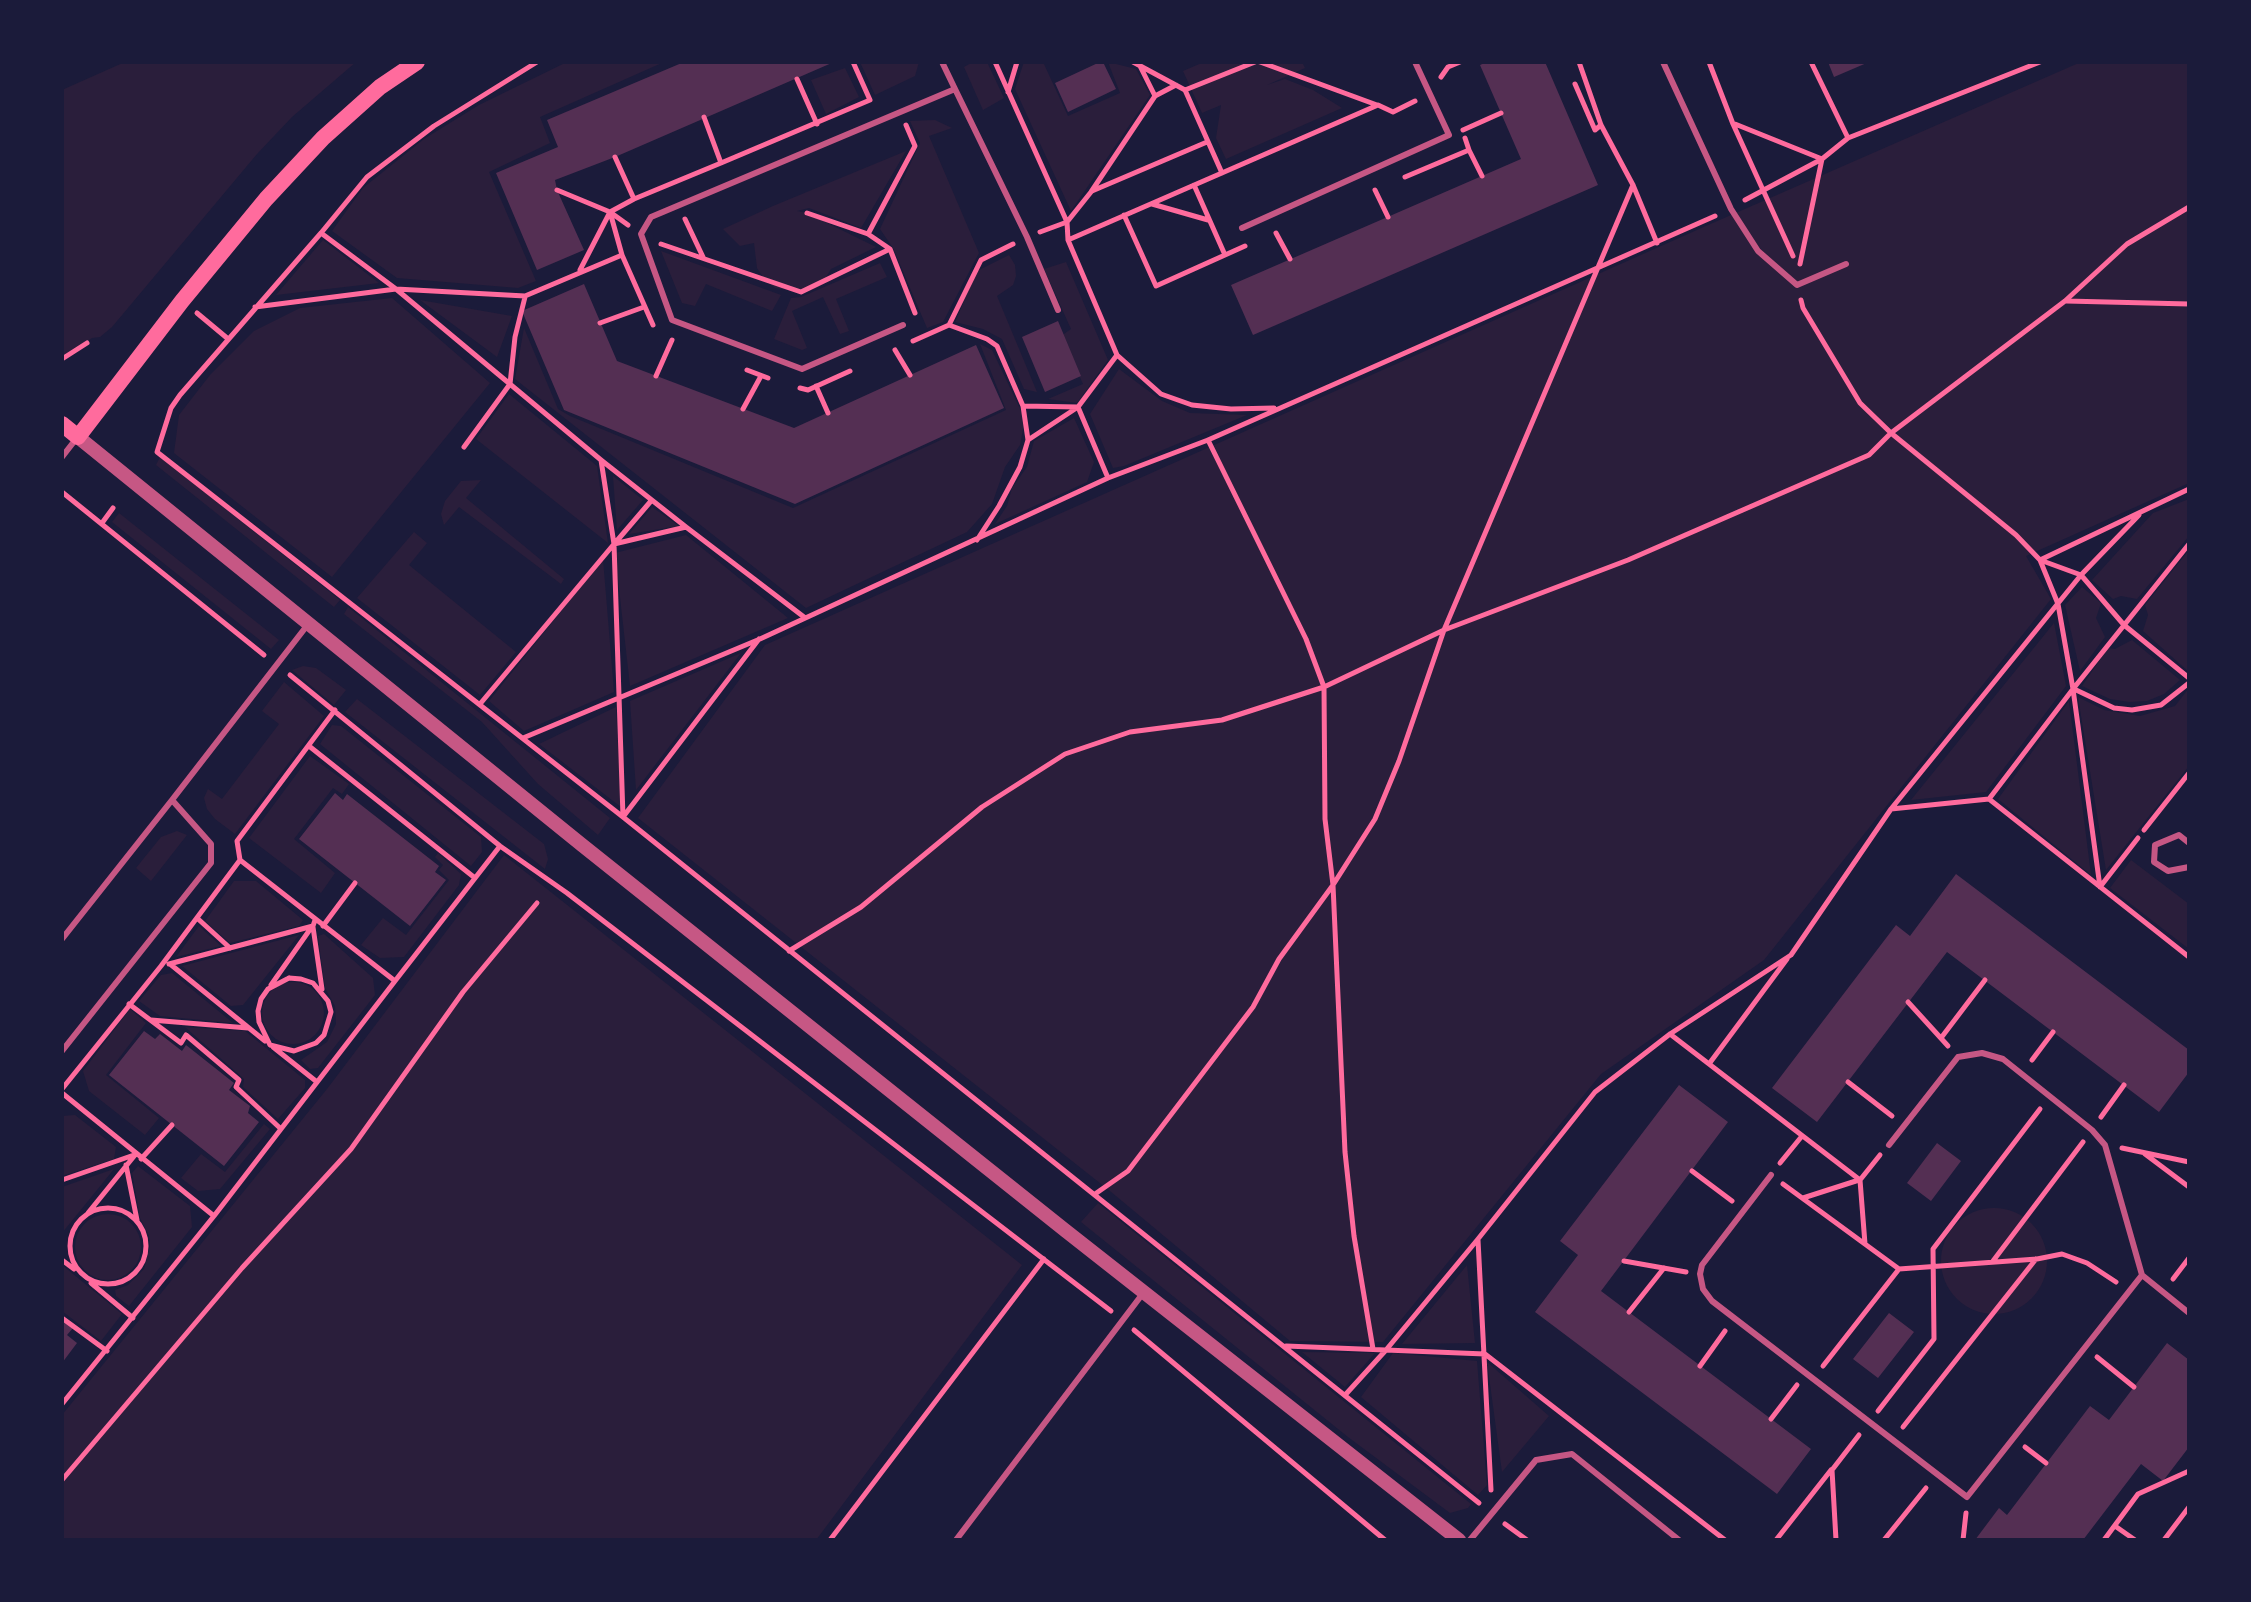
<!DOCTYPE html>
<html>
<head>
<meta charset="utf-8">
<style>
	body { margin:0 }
	#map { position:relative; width:2251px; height:1602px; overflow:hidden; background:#1b1b3a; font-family:Lato,sans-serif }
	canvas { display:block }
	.frame { position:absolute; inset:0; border:64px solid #1b1b3a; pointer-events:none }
</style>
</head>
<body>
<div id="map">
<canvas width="2251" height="1602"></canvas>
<div class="frame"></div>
</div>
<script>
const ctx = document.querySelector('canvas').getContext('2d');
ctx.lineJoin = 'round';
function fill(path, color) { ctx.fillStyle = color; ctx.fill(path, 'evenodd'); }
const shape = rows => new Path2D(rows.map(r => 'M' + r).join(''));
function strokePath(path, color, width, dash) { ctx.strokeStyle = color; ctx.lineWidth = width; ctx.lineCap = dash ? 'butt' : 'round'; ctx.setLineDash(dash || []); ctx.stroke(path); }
fill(shape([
	[125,62,356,62,292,117,257,154,112,327,100,337,92,338,62,359,62,90],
	[567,62,664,62,540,117,550,143,489,172,536,281,518,288,397,278,332,231,363,188,424,139,479,105],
	[860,62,919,62,915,76,875,95],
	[973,62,987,62,1004,98,983,110,964,67],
	[1024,62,1043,62,1068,116,1120,93,1108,62,1136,69,1150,95,1071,211,1015,89],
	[1204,62,1302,62,1305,68,1267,85,1285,79,1313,90,1342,108,1226,159,1216,138,1221,105,1202,113,1183,71],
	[2081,62,2189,62,2189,483,2026,556,2051,599,1764,960,1601,1074,1383,1342,1290,1341,1110,1191,638,818,765,645,1706,226],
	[845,68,859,97,826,114,811,80],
	[935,120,952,128,929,136,979,253,943,322,927,328,893,248,880,229,920,143,910,121],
	[906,151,861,228,809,208,797,211,807,213,876,247,831,269,824,280,801,292,775,288,765,280,757,268,754,243,740,246,723,229,773,206],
	[323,240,379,283,276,295],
	[661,251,781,295,772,311,706,284,695,306,682,303],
	[1009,255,1015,265,1016,276,1013,285,997,296,1037,392,1024,389,1002,339,983,329,955,322,977,271],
	[1066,262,1108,360,1077,403,1048,399,1083,384,1061,336,1071,329,1044,269],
	[880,263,887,277,836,299,849,331,840,334,823,297,792,311,807,348,802,350,774,339,791,298,801,297],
	[392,298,490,383,332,577,174,453,179,415,210,375,254,331,300,308],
	[420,300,512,316,497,357],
	[524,328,558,409,570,416,793,508,1006,410,980,344,992,350,1025,419,1020,445,1005,467,992,504,967,532,806,608,515,379],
	[1119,369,1162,401,1190,413,1247,415,1124,466,1113,468,1090,414],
	[509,394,597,466,608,543,476,439],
	[1074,418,1094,462,1087,482,995,524,1007,506,1012,488,1027,467,1034,441],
	[160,457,340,600,334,607,156,465],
	[613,476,643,500,617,530],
	[481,480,466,498,564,579,561,584,459,507,444,525,441,514,445,501,461,481],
	[2189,499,2189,536,2137,599,2121,596,2113,599,2092,580,2153,513],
	[652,507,679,526,629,534],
	[119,513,279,640,271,649,112,522],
	[414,532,427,543,409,565,516,652,480,695,357,598],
	[686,535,788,618,630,686,615,553],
	[2189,550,2189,672,2143,631,2148,615,2145,605],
	[603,559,614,692,524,731,489,701],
	[2082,587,2101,603,2096,618,2105,637,2080,671,2065,605],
	[348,607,610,818,598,835,538,784,482,722,344,614],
	[2054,623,2066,686,1986,792,1911,800],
	[2132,640,2180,680,2164,694,2147,701,2129,702,2110,699,2082,686,2108,648,2115,649],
	[741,653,636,790,630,701],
	[303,666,316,668,346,690,334,705,292,670],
	[284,682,324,716,235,834,215,819,207,809,204,798,208,789,222,799,279,724,262,711],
	[2189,688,2189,766,2106,870,2078,697,2104,710,2140,716,2175,706],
	[357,699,544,844,548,859,545,869,345,712],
	[2069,701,2091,875,1998,799],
	[616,707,621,807,539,744],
	[332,725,341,726,481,837,482,852,471,866,320,744],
	[310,756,349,784,342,794,333,788,294,839,335,873,321,893,249,838],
	[177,831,187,835,151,881,136,868,161,837],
	[438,853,461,874,459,885,404,957,380,958,361,945,383,918,406,935,449,880,439,870,443,865,435,857],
	[504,855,1022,1265,816,1540,62,1540,62,1415,327,1089],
	[2131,860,2189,904,2189,949,2110,888],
	[234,881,256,881,303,920,299,926,230,943,205,921],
	[199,926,221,946,176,957],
	[324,934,373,978,375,995,318,1068,310,1069,301,1060,327,1042,336,1024,335,1006,325,988,318,936],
	[299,935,243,1005,231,1006,182,966],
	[172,973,233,1023,160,1016,139,1001,161,975],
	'262 1013a31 31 0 1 1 62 0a31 31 0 1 1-62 0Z',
	[130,1009,146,1023,106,1075,159,1118,145,1135,89,1091,83,1071],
	[185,1027,245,1031,305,1080,305,1088,278,1119,243,1087,244,1079],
	[75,1115,116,1147,114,1159,62,1176,62,1116],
	[264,1124,270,1129,220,1189,198,1191,181,1178,201,1154,225,1172],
	[138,1166,190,1206,192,1227,129,1306,116,1296,115,1290,128,1285,144,1269,150,1246,149,1236,140,1218,132,1173],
	[114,1169,62,1233,62,1187],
	[1098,1203,1471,1504,1468,1508,1450,1513,1348,1437,1081,1222],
	'1941 1261a53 53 0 1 1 106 0a53 53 0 1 1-106 0Z',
	'75 1247a33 33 0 1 1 66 0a33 33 0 1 1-66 0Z',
	[62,1265,122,1314,101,1341,62,1311],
	[1467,1265,1475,1343,1402,1344],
	[1302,1352,1375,1353,1345,1387],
	[1393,1353,1477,1361,1487,1485,1478,1495,1361,1397],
	[1487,1362,1549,1416,1502,1472]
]), '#2a1e3b');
fill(shape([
	[684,62,834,62,615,157,555,180,557,190,584,250,537,270,496,173,558,147,547,120],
	[1100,62,1103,62,1116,89,1068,112,1055,83],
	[1487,62,1545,62,1598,185,1253,335,1231,285,1521,159,1480,65],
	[1828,62,1869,62,1834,77],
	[584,284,617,361,794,428,976,345,1004,408,795,504,564,410,522,311],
	[1058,321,1081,376,1045,392,1022,337],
	[335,793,343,800,347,794,439,866,435,872,446,880,410,926,299,839],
	[1956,874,2189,1050,2189,1072,2159,1112,1947,952,1817,1122,1772,1088,1896,925,1910,936],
	[144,1031,155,1039,160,1034,182,1051,186,1045,234,1083,229,1090,250,1106,248,1113,259,1122,224,1166,109,1075],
	[1679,1085,1728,1122,1601,1291,1811,1449,1777,1494,1535,1312,1578,1255,1560,1241],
	[1937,1143,1961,1161,1931,1201,1907,1183],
	[1889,1313,1914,1332,1878,1378,1853,1359],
	[62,1320,73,1328,67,1335,77,1343,62,1363],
	[2167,1343,2189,1360,2189,1447,2163,1481,2141,1464,2083,1540,1975,1540,1999,1508,2007,1515,2090,1406,2109,1420]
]), '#542f53');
strokePath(shape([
	[537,62,434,126,367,177,321,233,180,395,171,408,157,452,623,817,1479,1503],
	[995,62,1067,222,1068,240,1117,355,1161,394,1192,405,1231,409,1274,408],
	[1133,62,1185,90,1222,173],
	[1260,62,1377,105],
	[1579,62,1601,125,1633,185,1657,243],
	[1709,62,1733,124,1793,256],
	[1811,62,1848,138],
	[1441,77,1448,67,1460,62],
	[797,79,817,124],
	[1575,84,1595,130,1601,125],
	[1185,90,1255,62],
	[1008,92,1017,62],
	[1155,96,1176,85],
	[704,117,721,163,870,100,853,62],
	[1735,124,1822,159,1800,264],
	[906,125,915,146,868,234,890,249,915,313],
	[1463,130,1501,113],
	[1469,150,1482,176],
	[1405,177,1469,150,1465,138],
	[1194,185,1225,255],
	[557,190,610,212,622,255],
	[1375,190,1388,217],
	[1092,191,1207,142],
	[634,199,721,163],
	[1745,200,1822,159,1848,138,2040,62],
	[1152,204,1208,220],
	[610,212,628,225],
	[807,213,868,234],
	[1124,215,1156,286,1245,246],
	[685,219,703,257],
	[1040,232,1067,222,1091,192,1155,96,1138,62],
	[321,233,396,289,601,460,686,527],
	[1276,233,1290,259],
	[1068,240,1378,105,1393,112,1415,101],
	[661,244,801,292,890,249],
	[580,270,610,212,634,199,615,157],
	[1801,300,1803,308,1860,403,1891,433,2016,535,2040,560,2081,575,2124,625,2189,678],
	[2066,301,2189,304],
	[255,307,396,289,525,296,622,255,653,325],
	[197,313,227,338],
	[600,323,644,307],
	[913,341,949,325],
	[895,350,910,375],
	[62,359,87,343],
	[747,370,768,378],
	[656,376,672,340],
	[816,386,828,413],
	[800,388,808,390,850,371],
	[1023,406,1078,407,1108,478],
	[743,409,761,376],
	[1028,440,1078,407,1117,355],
	[1208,440,1306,639,1324,687,1325,819,1333,885,1345,1152,1354,1236,1373,1349],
	[464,447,510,384,515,337,525,297],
	[601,460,614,544,623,817,759,639],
	[62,492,264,655],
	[102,523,113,508],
	[977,540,999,506,1020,467,1028,440,1023,406,997,346,987,339,949,325,981,260,1013,244],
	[615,543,651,501],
	[290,675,500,846,567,893,1111,1311],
	[2074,689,2114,708,2132,710,2161,705,2189,683],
	[480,704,614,544,686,527,804,617],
	[523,738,760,639,1108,478,1208,440,1715,216],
	[309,746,475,878],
	[1989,799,2073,689,2189,544],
	[1891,809,2081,575,2139,515],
	[2144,830,2189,773],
	[2100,887,2073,689,2058,604,2040,560,2189,489],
	[2100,887,2138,838],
	[197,918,230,948],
	[323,926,355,883],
	[313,927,322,989],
	[789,951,861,907,982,807,1065,754,1130,732,1222,720,1324,687,1444,630,1628,560,1869,455,1891,433,2065,301,2127,244,2189,207],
	[169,964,313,926,315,920],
	[170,964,265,1041],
	[289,978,301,979,313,983,328,1001,331,1012,324,1035,316,1043,294,1051,270,1045,259,1022,258,1011,261,999,268,989,289,978],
	[395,981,500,846],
	[271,985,311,928],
	[1908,1002,1948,1046],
	[129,1004,181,1043,186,1035,239,1080,236,1087,281,1129],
	[151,1020,248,1028],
	[1670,1034,1860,1180],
	[1941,1038,1985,980],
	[273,1047,317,1082],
	[2032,1060,2053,1032],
	[1709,1064,1787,959],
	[1848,1082,1892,1116],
	[62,1089,161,966,240,860,237,841,335,710],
	[62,1093,214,1216,62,1404],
	[2101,1117,2124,1085],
	[2122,1148,2189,1162],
	[2145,1154,2189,1187],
	[141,1159,172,1125],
	[1780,1163,1802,1136],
	[126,1165,137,1220],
	[1692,1171,1732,1201],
	[62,1180,134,1155],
	[1783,1184,1899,1269,2037,1259,2062,1254,2087,1263,2116,1282],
	[1095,1194,1128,1171,1253,1007,1279,959,1333,885,1375,819,1399,761,1444,630,1633,185],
	[1803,1198,1859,1180],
	'70 1246a38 38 0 1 1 76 0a38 38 0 1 1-76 0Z',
	[88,1213,135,1155],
	[214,1216,395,981,240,860],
	[1478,1240,1491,1490],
	[1865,1244,1860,1180,1880,1155],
	[62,1260,74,1269],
	[1624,1261,1686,1272],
	[1993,1261,2083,1142],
	[2173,1279,2189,1258],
	[91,1283,133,1318],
	[1629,1312,1664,1268],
	[62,1318,107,1351],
	[1134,1330,1385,1540],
	[1286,1346,1485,1354,1725,1540],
	[2097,1357,2134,1387],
	[1700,1366,1725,1331],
	[1823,1366,1899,1269],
	[1346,1394,1386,1350,1478,1239,1595,1092,1670,1034,1791,955,1891,809,1989,799,2189,957],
	[1878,1411,1934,1339,1933,1249,2040,1109],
	[1771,1419,1797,1385],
	[1903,1427,2036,1259],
	[2025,1447,2046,1463],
	[62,1480,242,1268,351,1149,463,992,537,903],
	[1505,1524,1527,1540],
	[2115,1526,2135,1540],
	[830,1540,1044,1259],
	[1776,1540,1831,1470],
	[1836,1540,1832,1470,1859,1435],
	[1884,1540,1926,1488],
	[1963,1540,1966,1513],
	[2104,1540,2138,1494,2189,1471],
	[2164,1540,2189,1507]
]), '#ff6b9d', 5);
strokePath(shape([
	[1663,62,1731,209,1758,251,1797,285,1846,264],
	[955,89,1027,237,1058,310],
	[1242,228,1449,135,1415,62],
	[903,325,802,369,672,320,641,234,651,217,955,89,942,62],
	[62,457,76,439],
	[2189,843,2179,835,2155,845,2154,862,2168,871,2189,867],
	[62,939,172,800],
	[62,1051,211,863,211,844,172,800,309,623],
	[1889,1145,1958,1057,1982,1053,2003,1059,2092,1130,2105,1145,2142,1275,2189,1313],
	[1771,1175,1702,1265,1700,1274,1703,1289,1712,1301,1967,1497,2142,1275],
	[956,1540,1144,1292],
	[1470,1540,1536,1460,1572,1454,1679,1540]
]), '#c65784', 6);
strokePath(shape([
	[78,437,582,845,1066,1231,1459,1540]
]), '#c65784', 14);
strokePath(shape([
	[62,424,78,437,182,301,266,199,323,138,380,87,417,62]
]), '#ff6b9d', 16);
</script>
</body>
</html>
